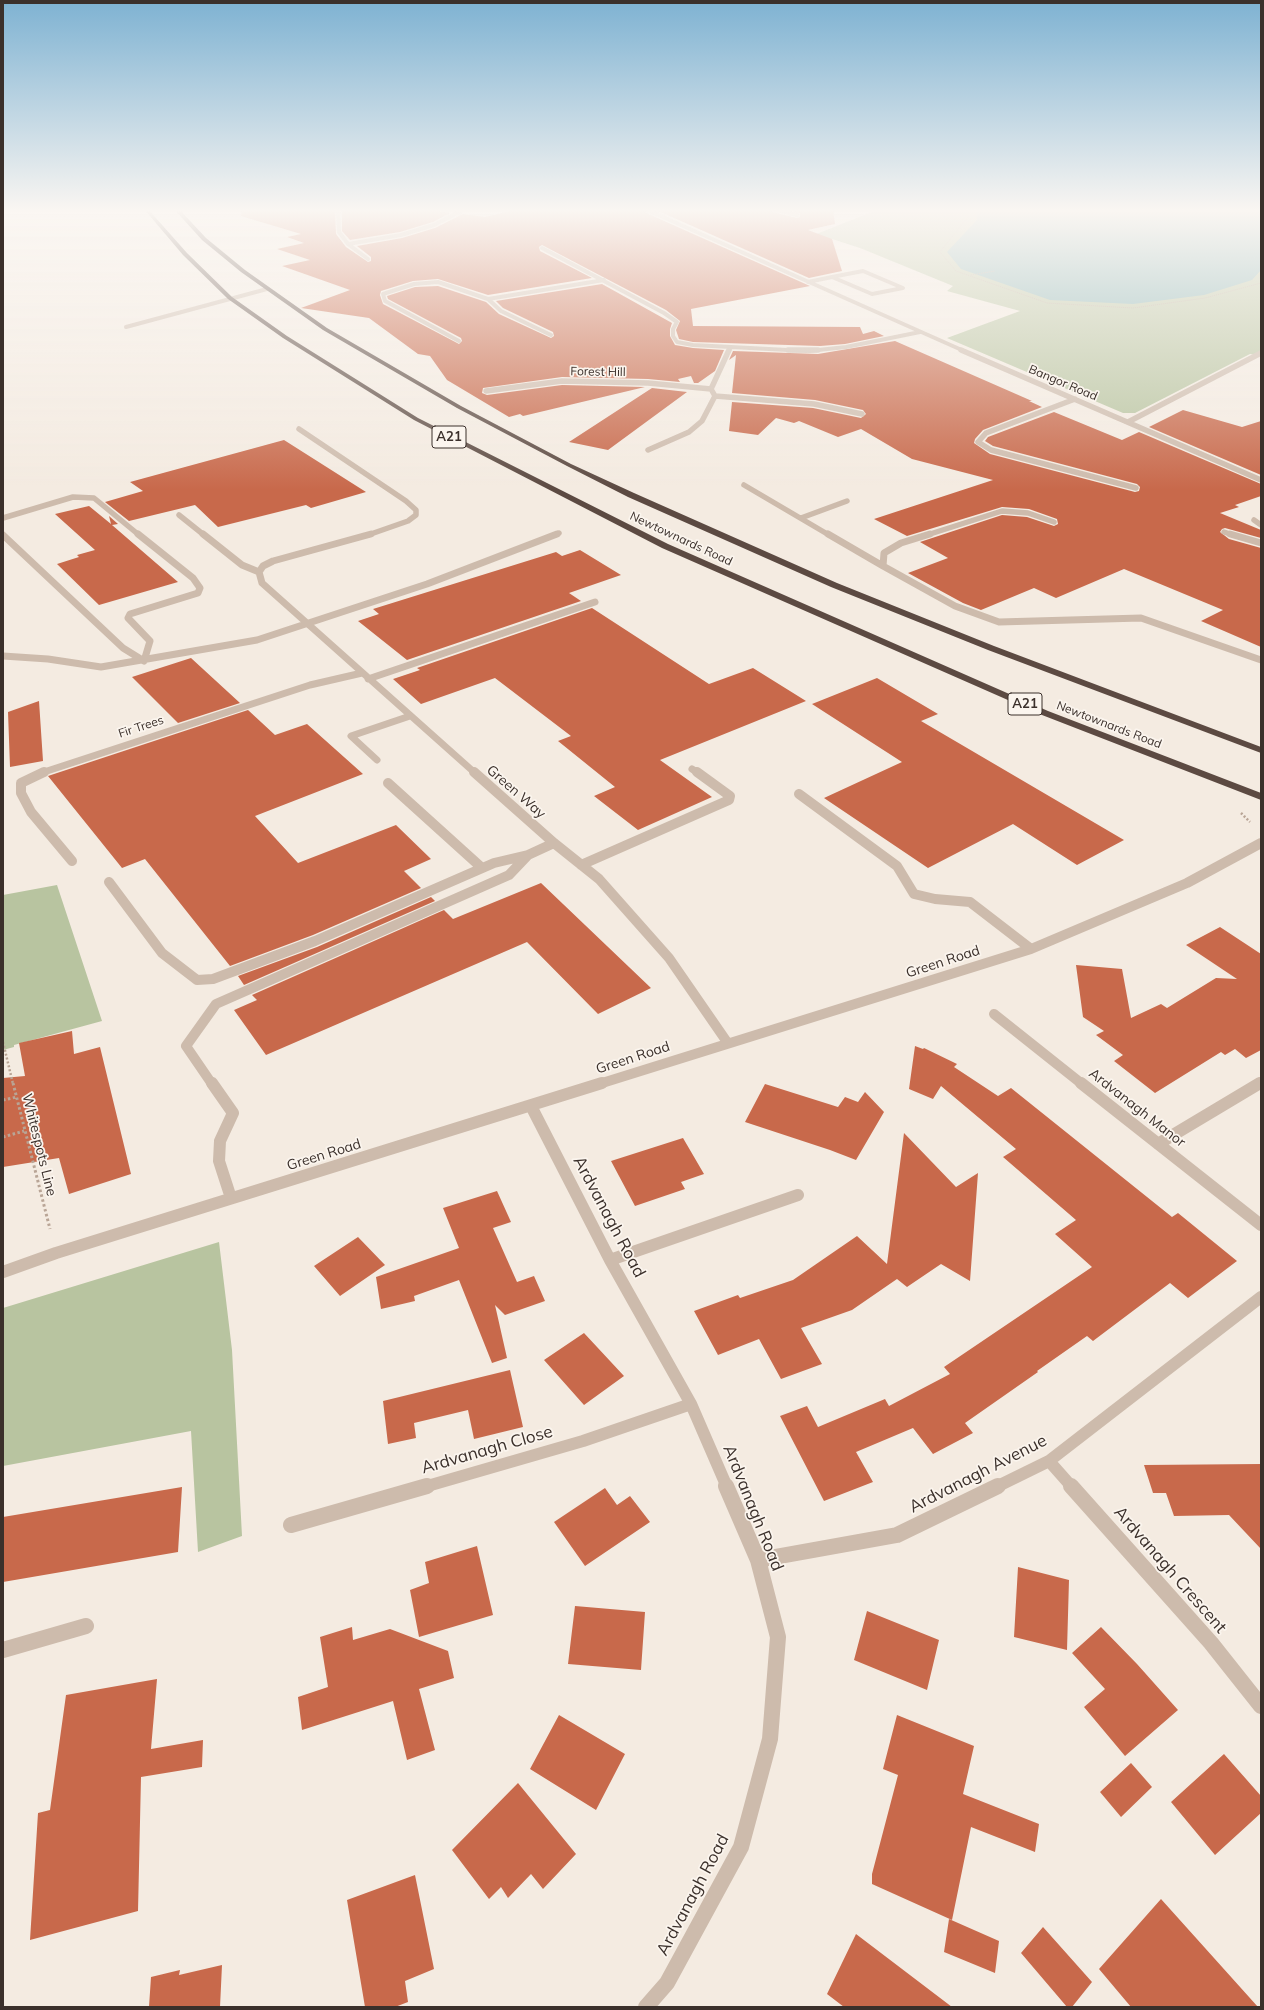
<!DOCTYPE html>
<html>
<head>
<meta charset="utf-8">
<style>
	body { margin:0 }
	#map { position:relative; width:1264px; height:2010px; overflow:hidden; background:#f4ebe1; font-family:Mulish,sans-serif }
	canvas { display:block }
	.frame { position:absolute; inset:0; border:4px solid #3b302b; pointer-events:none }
</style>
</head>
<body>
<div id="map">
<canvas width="1264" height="2010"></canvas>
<div class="frame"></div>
</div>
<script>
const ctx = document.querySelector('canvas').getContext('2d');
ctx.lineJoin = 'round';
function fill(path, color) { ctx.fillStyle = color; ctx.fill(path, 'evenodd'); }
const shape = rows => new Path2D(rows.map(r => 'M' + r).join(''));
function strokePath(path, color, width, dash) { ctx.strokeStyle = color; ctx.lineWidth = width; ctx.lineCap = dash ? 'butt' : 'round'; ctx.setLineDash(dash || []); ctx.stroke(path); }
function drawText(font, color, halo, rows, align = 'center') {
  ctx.font = font + ' Mulish,sans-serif'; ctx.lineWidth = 3.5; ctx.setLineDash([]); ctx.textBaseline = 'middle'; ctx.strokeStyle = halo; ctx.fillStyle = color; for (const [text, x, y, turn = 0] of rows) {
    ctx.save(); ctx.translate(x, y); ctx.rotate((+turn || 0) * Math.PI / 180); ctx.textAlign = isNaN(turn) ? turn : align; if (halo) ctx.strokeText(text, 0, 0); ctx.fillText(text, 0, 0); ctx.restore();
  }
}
fill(shape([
	[879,209,1261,209,1261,356,1250,354,1135,413,1123,413,947,338,1020,311,947,291,953,286,860,248,832,239,747,254,784,247],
	[57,885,102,1021,14,1045,14,1047,3,1050,3,895],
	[219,1242,232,1350,242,1536,198,1552,191,1431,3,1466,3,1308]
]), '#b8c4a0');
fill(shape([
	[977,209,1261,209,1261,270,1252,280,1204,295,1133,304,1050,300,961,269,947,252,977,220]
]), '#7fb0b2');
fill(shape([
	[242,209,335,209,336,234,346,247,368,262,371,261,371,257,357,246,402,238,435,228,463,214,485,217,519,209,642,209,644,212,810,286,691,309,693,326,860,327,863,334,874,331,884,336,845,344,820,346,693,342,679,339,676,330,680,321,666,310,542,245,539,247,540,251,592,278,488,295,438,279,413,281,381,291,380,295,383,304,459,344,462,341,461,338,388,299,387,296,415,287,438,286,486,302,499,314,551,338,554,336,553,332,503,308,496,301,602,284,672,323,670,329,670,336,675,345,693,348,724,350,715,371,698,383,694,383,691,376,678,379,680,382,648,379,562,377,483,388,482,393,487,395,562,385,645,387,523,416,520,414,509,417,447,380,430,356,418,354,369,318,301,308,350,290,282,266,310,260,277,249,304,243,287,237,301,234,241,216],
	[342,209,420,209,450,213,433,222,400,232,350,240,342,231],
	[654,209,770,209,772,212,797,218,800,217,800,213,788,209,833,209,835,224,808,230,832,239,842,271,809,278],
	[895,341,1032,401,1029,401,1042,407,983,430,975,439,974,443,990,454,1135,492,1139,491,1140,487,1137,484,993,446,985,441,988,437,1054,412,1122,440,1139,432,1261,484,1261,496,1235,505,1239,507,1220,513,1261,530,1261,538,1225,528,1222,529,1220,532,1229,539,1261,548,1261,647,1201,621,1223,610,1124,569,1056,598,1034,588,981,610,963,603,908,573,948,558,920,542,1002,515,1027,517,1054,526,1058,524,1057,519,1029,509,1002,507,907,536,874,519,993,480,912,459,861,429,838,437,799,421,794,423,776,418,758,435,729,431,732,402,813,408,861,418,866,414,863,410,815,400,732,393,736,355,729,360,733,351,818,354],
	[652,388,687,392,608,450,569,442],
	[1183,410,1242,427,1261,421,1261,475,1149,427],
	[284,440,366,492,311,508,306,505,218,527,195,505,129,521,105,502,143,491,130,482],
	[89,506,111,524,109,516,118,524,112,525,178,582,99,605,57,564,79,557,77,555,95,550,55,514],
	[580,550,621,575,569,593,581,601,407,660,358,621,379,614,373,609,556,552,562,556],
	[592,608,709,684,753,668,806,701,660,760,712,797,638,830,594,796,615,787,558,741,571,736,495,678,421,704,393,679,420,670,417,668],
	[191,658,240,703,178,723,132,677],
	[877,678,938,714,921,721,1124,840,1077,865,1013,824,928,868,824,798,902,762,812,704],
	[39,701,43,761,10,767,8,712],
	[248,710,275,735,307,724,363,774,255,816,298,863,396,825,431,859,404,871,421,888,313,935,230,966,145,859,122,868,48,776],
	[541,883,651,988,598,1014,527,942,266,1055,234,1010,257,1000,252,995,444,910,453,919],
	[431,897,435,901,244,985,238,976,317,947],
	[1220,927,1261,954,1261,1050,1246,1058,1235,1049,1225,1055,1221,1052,1155,1093,1114,1061,1123,1055,1096,1035,1104,1031,1083,1017,1076,965,1122,969,1131,1018,1161,1004,1167,1008,1216,978,1237,979,1186,945],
	[72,1031,74,1054,100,1047,131,1174,69,1194,59,1158,3,1167,3,1078,25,1076,19,1043],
	[915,1046,923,1049,924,1048,957,1064,954,1067,998,1096,1011,1088,1172,1217,1178,1213,1237,1261,1188,1298,1170,1283,1093,1341,1087,1336,1037,1371,1038,1372,965,1423,973,1433,933,1454,913,1428,856,1452,873,1482,824,1501,780,1416,807,1406,818,1427,885,1399,889,1406,950,1374,944,1367,1092,1267,1055,1234,1076,1220,1003,1157,1016,1149,941,1086,933,1099,909,1089],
	[765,1084,838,1107,845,1097,858,1102,865,1092,884,1112,856,1160,830,1150,745,1122],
	[904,1133,956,1187,978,1173,970,1281,941,1264,907,1287,897,1279,852,1310,801,1328,822,1364,781,1379,759,1339,718,1355,694,1311,738,1295,740,1298,793,1280,857,1236,887,1264],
	[683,1138,704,1174,681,1182,685,1189,635,1206,611,1161],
	[497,1191,511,1222,493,1228,517,1282,534,1276,545,1301,505,1315,495,1305,507,1358,492,1363,459,1280,414,1296,415,1301,381,1309,376,1277,459,1248,443,1208],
	[358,1237,385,1265,340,1296,314,1266],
	[584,1333,624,1376,584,1405,544,1360],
	[510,1370,523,1427,474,1439,468,1410,414,1423,416,1438,388,1444,383,1401],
	[1261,1464,1261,1549,1229,1515,1174,1516,1166,1493,1153,1493,1144,1465],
	[182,1487,178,1552,3,1582,3,1517],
	[605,1488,617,1505,630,1496,650,1522,585,1566,554,1522],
	[477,1546,493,1615,419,1637,410,1590,429,1583,425,1562],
	[1018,1567,1069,1580,1067,1650,1014,1637],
	[575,1606,645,1612,641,1670,568,1664],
	[867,1611,939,1640,927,1690,854,1660],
	[352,1627,353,1640,390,1629,448,1651,454,1678,419,1689,435,1750,407,1760,393,1701,302,1730,298,1697,328,1687,320,1637],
	[1101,1627,1137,1664,1178,1710,1125,1756,1084,1707,1105,1689,1072,1653],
	[157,1679,151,1749,203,1740,202,1767,141,1777,138,1911,30,1940,38,1813,50,1810,66,1695],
	[559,1715,625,1754,596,1810,530,1769],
	[897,1715,974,1746,963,1794,1039,1824,1035,1852,971,1827,952,1920,872,1884,872,1874,898,1775,883,1769],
	[1224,1754,1261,1796,1261,1813,1215,1855,1171,1802],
	[1131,1763,1152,1787,1121,1817,1100,1792],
	[518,1783,576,1854,543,1889,531,1874,508,1898,501,1887,489,1899,452,1850],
	[415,1875,434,1969,405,1981,408,2002,395,2007,365,2007,347,1900],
	[1161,1899,1258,2007,1131,2007,1099,1969],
	[949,1919,999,1941,995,1973,944,1952],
	[1043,1927,1092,1982,1072,2007,1067,2007,1021,1953],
	[856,1934,952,2007,844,2007,827,1994],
	[222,1965,220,2007,149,2007,151,1977,180,1970,179,1975]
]), '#c8694b');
strokePath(shape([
	[967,209,967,218,940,252,956,271,1047,303,1133,308,1205,298,1261,283],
	[971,275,995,271]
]), '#b9a596', 1, [1, 1]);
strokePath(shape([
	[1241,813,1250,822],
	[3,1042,13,1084]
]), '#b9a596', 2.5, [2, 2]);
strokePath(shape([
	[13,1083,50,1229],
	[3,1100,17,1097],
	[3,1137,24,1131]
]), '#b9a596', 3, [2.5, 2.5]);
strokePath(shape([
	[338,209,339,232,348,244,368,259],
	[645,209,964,351],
	[773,209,797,215],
	[348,244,401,235,434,225,465,209],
	[542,248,664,313,677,322,673,329,673,336,677,342,693,345,807,351],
	[863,271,903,288,872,294,832,277,863,271],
	[808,282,832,277],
	[488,299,604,280],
	[126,327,267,289],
	[459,341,385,301,383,294,414,284,438,282,488,299,501,311,551,335],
	[729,351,730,348],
	[809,351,846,347,920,332]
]), '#cdbbac', 4);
strokePath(shape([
	[788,350,818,350],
	[961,350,1261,480],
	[486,391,562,381,648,383,711,389],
	[715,396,814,404,862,414],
	[1075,399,986,433,978,442,991,450,1136,488],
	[1128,422,1261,353],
	[299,429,406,501,416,510,416,515,408,521,368,535],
	[648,450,689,432,702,421,715,396,711,389,729,350],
	[744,485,829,535],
	[179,515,204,535],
	[3,518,73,497,94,498,139,535],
	[801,518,847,501],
	[1254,520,1261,525],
	[1224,532,1233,535],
	[555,535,559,533],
	[927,535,1002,511,1028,513,1054,522]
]), '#cdbbac', 5.5);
strokePath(shape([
	[138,534,193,578,200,588,198,593,130,614,128,618,150,641,144,661],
	[203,534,242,565,259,572],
	[371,534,273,561,263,566,259,572,262,583,475,773],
	[828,534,883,566],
	[930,534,901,543,884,553,883,566,955,606,999,622,1141,618,1261,660],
	[1230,534,1261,543],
	[3,535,123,648,144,661],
	[3,656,48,659,101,667,257,640,427,584,557,534],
	[368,679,595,602],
	[377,760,351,736,410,716],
	[692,769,698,773],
	[41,773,310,685,362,673]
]), '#cdbbac', 7);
strokePath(shape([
	[44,772,21,783,21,793,31,812,72,861],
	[474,772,554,843,599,879,669,958,727,1042],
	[388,783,482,868],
	[799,794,897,866,914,894,935,899,970,902,1031,949],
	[581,865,729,800,730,796,697,772],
	[109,882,162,953,197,980,213,979,315,941,494,863,528,855,554,843],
	[994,1014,1082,1084],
	[212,1084,186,1046,216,1004,509,875,528,855],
	[599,1084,1031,949,1187,883,1261,843],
	[1258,1084,1261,1082]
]), '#cdbbac', 10);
strokePath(shape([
	[212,1083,233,1113,220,1141,219,1161,231,1198],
	[1081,1083,1261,1225],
	[531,1106,610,1260,691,1404,727,1487],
	[1158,1144,1260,1083],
	[610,1260,798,1195],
	[3,1272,56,1253,602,1083],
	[1049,1461,1072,1487],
	[424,1487,583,1441,691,1404],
	[996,1487,1049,1461,1261,1297]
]), '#cdbbac', 12);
strokePath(shape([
	[1071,1486,1211,1643,1261,1706],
	[291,1525,427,1486],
	[758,1560,897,1535,998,1486],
	[3,1650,86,1626],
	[646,2007,667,1983,741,1847,770,1739,778,1637,758,1560,726,1486]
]), '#cdbbac', 16);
fill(shape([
	[144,209,148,209,187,253,232,297,287,336,418,418,668,544,1048,711,1261,793,1261,800,1042,715,662,548,414,420,283,338,228,299,183,255,144,209],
	[174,209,179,209,206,238,245,270,327,328,461,406,571,464,634,493,837,583,994,646,1261,747,1261,753,988,650,831,587,628,497,567,466,457,408,323,330,241,272,202,240,174,209]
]), '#5c4a42');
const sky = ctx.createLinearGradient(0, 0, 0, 490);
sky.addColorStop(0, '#7eb2d2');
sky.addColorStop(0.43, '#faf6f2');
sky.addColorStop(1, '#faf6f200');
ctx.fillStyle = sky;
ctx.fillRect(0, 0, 1264, 490);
drawText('12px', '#3b302b', '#fbf5ee', [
	["Forest Hill",598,372,1],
	["Bangor Road",1063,383,23],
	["Newtownards Road",681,539,25],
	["Newtownards Road",1109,725,21],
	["Fir Trees",141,727,-18]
]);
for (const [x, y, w] of [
	[449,437,34],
	[1025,704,34]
]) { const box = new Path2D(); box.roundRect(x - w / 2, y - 11, w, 22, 3); ctx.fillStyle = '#fbf5ee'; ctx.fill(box); strokePath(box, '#3b302b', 1); }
drawText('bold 13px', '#3b302b', null, [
	["A21",449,437],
	["A21",1025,704]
]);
drawText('14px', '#3b302b', '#fbf5ee', [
	["Green Way",516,792,41],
	["Green Road",943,962,-18],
	["Green Road",633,1058,-18],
	["Ardvanagh Manor",1137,1108,38],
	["Whitespots Line",39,1145,76],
	["Green Road",324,1155,-17]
]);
drawText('17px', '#3b302b', '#fbf5ee', [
	["Ardvanagh Road",609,1217,62],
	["Ardvanagh Close",487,1450,-16],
	["Ardvanagh Avenue",978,1474,-27],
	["Ardvanagh Road",753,1508,68],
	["Ardvanagh Crescent",1170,1570,49],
	["Ardvanagh Road",693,1895,-62]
]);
</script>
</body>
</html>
